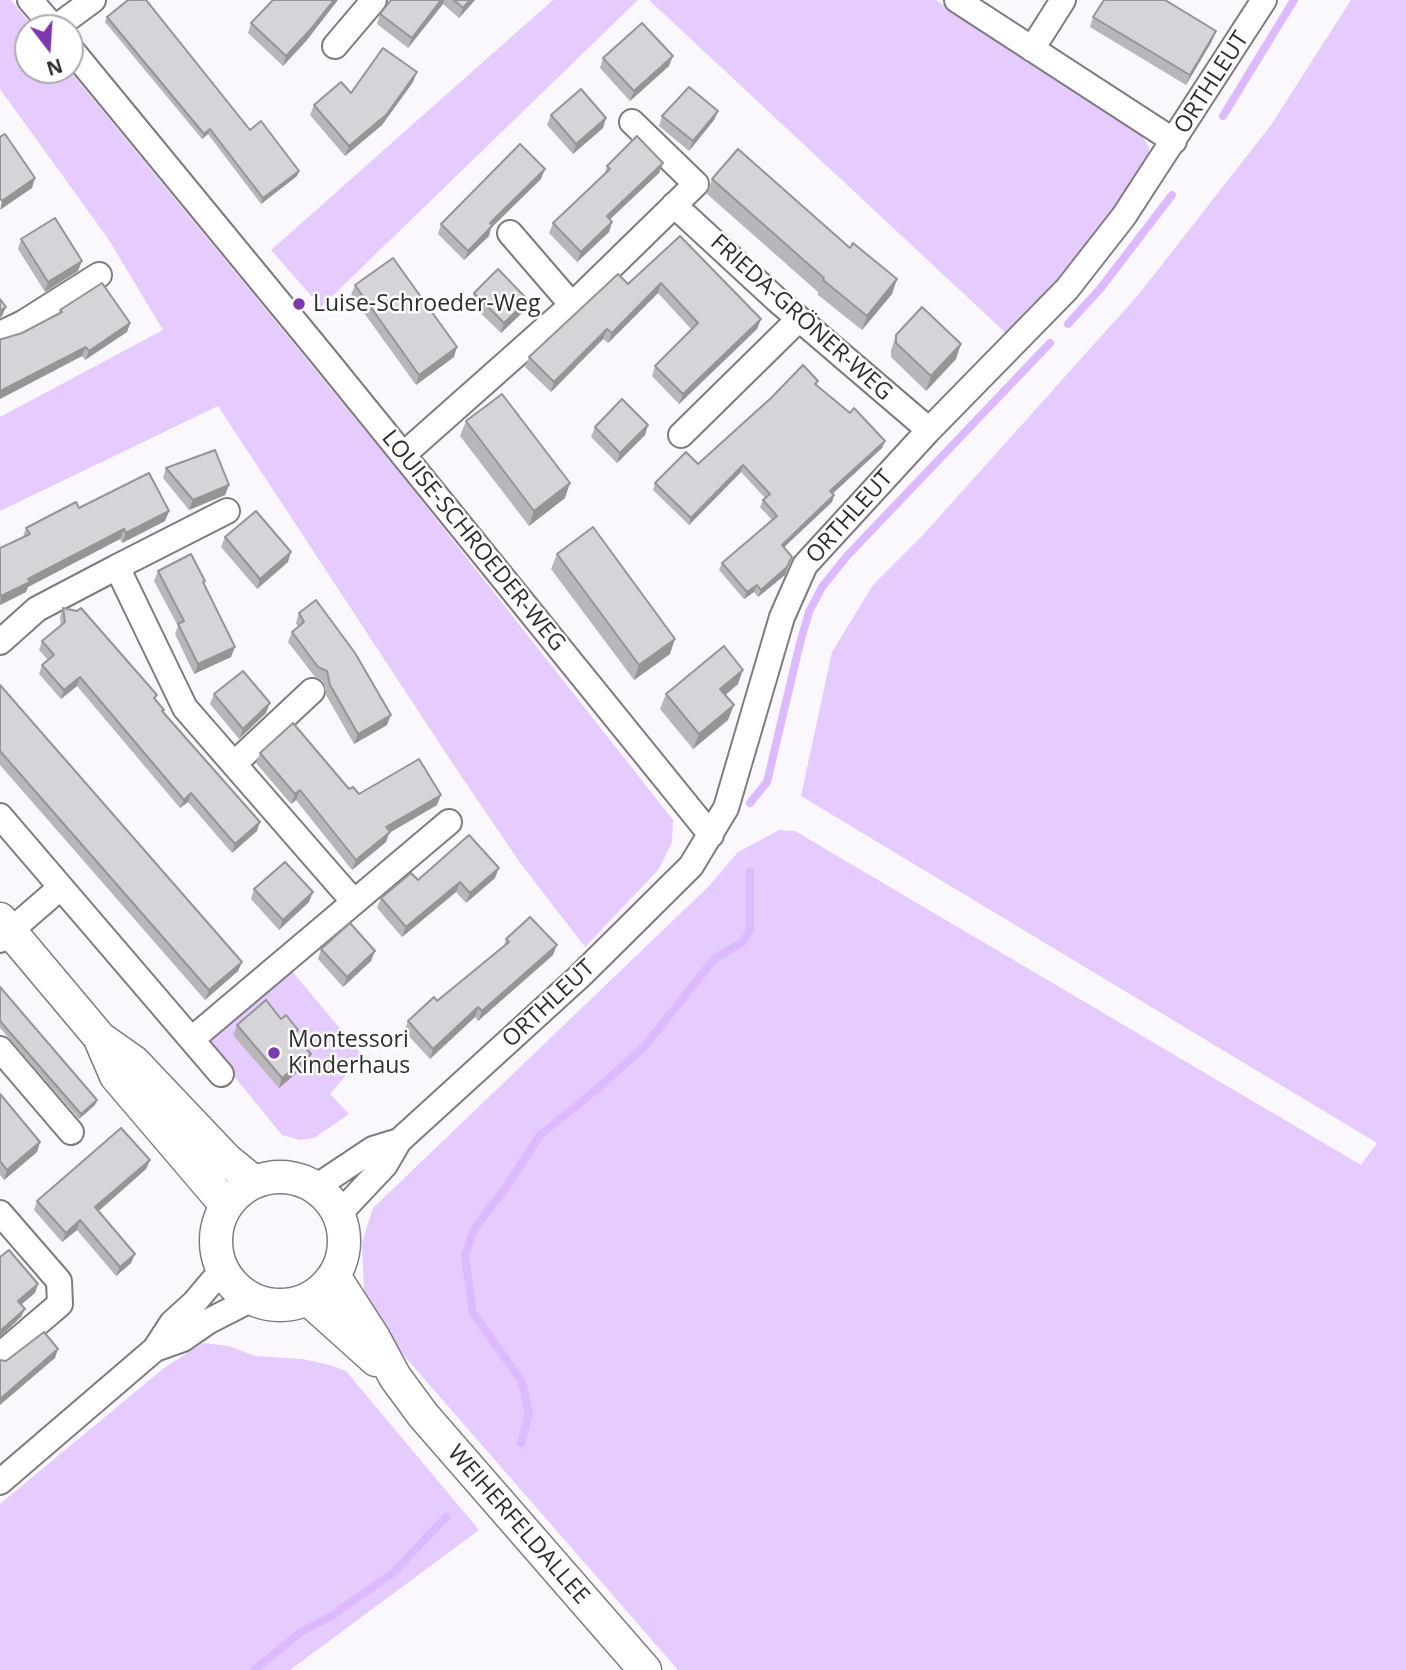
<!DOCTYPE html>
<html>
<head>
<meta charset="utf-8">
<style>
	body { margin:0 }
	#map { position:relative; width:1406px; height:1670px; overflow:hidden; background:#faf8fd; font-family:"Open Sans",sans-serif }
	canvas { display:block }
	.north { position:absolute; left:14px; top:14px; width:70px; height:70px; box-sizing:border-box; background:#fff; border:2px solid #ababac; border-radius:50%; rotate:163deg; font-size:19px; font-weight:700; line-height:28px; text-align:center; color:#2e2d2f }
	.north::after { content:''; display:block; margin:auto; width:24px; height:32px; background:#7c38ac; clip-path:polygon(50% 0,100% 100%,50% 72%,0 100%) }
</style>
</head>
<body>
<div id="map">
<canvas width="1406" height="1670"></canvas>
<div class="north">N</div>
</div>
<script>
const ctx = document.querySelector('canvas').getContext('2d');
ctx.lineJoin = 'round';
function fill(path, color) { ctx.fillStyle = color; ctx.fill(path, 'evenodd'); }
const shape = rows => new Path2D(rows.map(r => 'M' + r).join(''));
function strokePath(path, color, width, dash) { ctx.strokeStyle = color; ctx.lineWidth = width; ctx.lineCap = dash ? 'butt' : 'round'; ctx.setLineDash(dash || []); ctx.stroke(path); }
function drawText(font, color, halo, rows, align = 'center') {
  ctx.font = font + ' "Open Sans",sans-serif'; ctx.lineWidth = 5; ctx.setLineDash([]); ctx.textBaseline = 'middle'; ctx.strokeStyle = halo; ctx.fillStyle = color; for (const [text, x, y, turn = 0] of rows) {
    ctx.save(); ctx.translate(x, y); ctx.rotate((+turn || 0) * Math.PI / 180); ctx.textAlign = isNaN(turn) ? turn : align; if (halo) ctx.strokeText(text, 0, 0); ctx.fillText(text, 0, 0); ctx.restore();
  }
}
fill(shape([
	[0,0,11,0,34,28,28,28,28,70,69,70,399,472,673,820,672,842,659,869,585,947,521,864,455,767,218,406,0,511,0,417,163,330,109,240,0,89],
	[553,0,638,0,321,307,271,250],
	[649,0,936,0,1138,130,1149,147,1148,167,1065,275,1009,336],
	[1351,0,1406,0,1406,1670,678,1670,365,1311,362,1243,373,1208,709,886,738,852,779,830,795,831,1361,1165,1377,1143,801,796,832,652,873,585,923,535,1139,294,1271,125],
	[291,970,363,1056,330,1094,349,1114,314,1138,300,1140,282,1135,207,1043],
	[203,1343,229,1346,255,1356,303,1359,330,1365,346,1371,479,1530,290,1670,0,1670,0,1504,164,1368]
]), '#e5cbfe');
strokePath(shape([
	[1223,116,1294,0],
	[1068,324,1100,289,1172,195],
	[750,803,767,782,800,643,809,612,822,587,847,556,1050,343],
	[521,1443,529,1414,522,1382,473,1313,465,1256,474,1229,509,1183,539,1136,597,1089,644,1047,714,959,743,942,750,930,750,872],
	[254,1670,301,1632,333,1615,394,1572,446,1517]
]), '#ddbaff', 8);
const minor = shape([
	[30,0,54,28],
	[957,0,1174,141],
	[55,28,93,0],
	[335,46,374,0],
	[70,48,323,356,711,835],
	[1032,49,1063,0],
	[674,205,777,300,929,430],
	[510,233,572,305],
	[0,334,23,323,99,275],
	[681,435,799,319],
	[403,455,572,305,696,184,632,122],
	[117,567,227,511],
	[0,642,37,609,117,567,185,708,354,902],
	[234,764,312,691],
	[0,816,221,1074],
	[0,940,60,888],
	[192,1039,449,822],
	[0,1049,71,1132],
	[316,1187,373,1149,399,1141],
	[0,1213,59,1281,60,1304,0,1355],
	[339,1214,385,1165,399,1141,580,976,691,866,726,808,782,617,805,565,929,430,1067,289,1124,216,1264,0],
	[155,1349,183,1339,209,1321,252,1299],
	[0,1482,155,1349,172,1323,194,1303,222,1270]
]);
const major = shape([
	[0,919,100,1038,134,1062,226,1159,254,1182],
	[100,1039,116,1076,226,1205],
	'216 1241a64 64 0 1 1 128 0a64 64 0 1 1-128 0Z',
	[334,1276,374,1338,395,1377,423,1415,645,1670],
	[308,1299,376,1360]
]);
strokePath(minor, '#7e7c80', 28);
strokePath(major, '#7e7c80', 35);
strokePath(minor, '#fff', 24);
strokePath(major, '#fff', 32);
fill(shape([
	[391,0,475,0,459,18,443,4,408,48,377,24,380,14],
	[107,17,250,130,297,176,261,204,208,134,202,139,105,22],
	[1093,17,1216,31,1212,41,1186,85,1090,27],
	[251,23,307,40,283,66,248,33],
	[603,58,669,66,630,101,600,68],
	[413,82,382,125,345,156,310,115,314,105,351,93],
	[718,111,714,120,689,151,659,126,662,116],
	[551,115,606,118,603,128,573,154,547,125],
	[663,163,659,173,610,219,612,222,609,232,577,262,549,233,553,223,604,175,607,166],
	[541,179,491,228,489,236,464,260,438,234,441,224],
	[712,179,892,294,862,330,818,295,818,292,707,194],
	[680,236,761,319,757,329,679,404,652,376,655,366,692,330,658,293,608,343,603,339,551,392,525,367,529,357,628,284],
	[21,239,78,271,45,292,18,249],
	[355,285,454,357,416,385,351,295],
	[474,293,525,310,501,333,470,303],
	[60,310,130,323,127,332,85,360,82,356,0,399,0,339,2,339,22,333,59,313],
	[896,335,956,359,926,391,891,357,891,350],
	[817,385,885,441,882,448,833,493,834,495,832,502,784,547,785,575,758,597,754,592,744,599,719,570,722,563,772,520,760,507,763,500,765,498,741,472,689,525,653,490,655,483,698,464],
	[466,421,565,498,529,526,460,436],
	[595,427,645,435,617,463,591,437],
	[166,468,229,485,225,495,189,510,163,478],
	[79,508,169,511,165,521,122,543,120,539,28,587,26,592,0,605,0,548,23,537,26,528],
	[225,537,288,562,257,589,221,547],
	[557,554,670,654,634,680,551,569],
	[158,571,204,584,231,657,194,674,175,634,178,626,154,581],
	[63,608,155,700,163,712,257,831,232,853,188,802,180,808,77,686,61,699,39,674,42,665,48,660,39,650,42,641,61,626,60,617],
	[299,613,387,725,354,744,326,695,323,681,315,677,288,642,292,632,298,627,296,623],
	[738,684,725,695,728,720,693,749,660,709,666,694],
	[0,685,242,962,238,971,205,1000,0,765],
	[214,694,266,713,239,739,210,704],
	[260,753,359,794,437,805,389,833,386,842,352,870,296,800,291,804,256,763],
	[495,878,466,903,456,892,402,937,377,908,381,898,418,880],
	[254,889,309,902,279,930,251,899],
	[506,939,553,955,478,1021,475,1017,430,1059,404,1031,408,1021,437,1001,504,946],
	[321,949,371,961,343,987,318,959],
	[0,987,95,1105,79,1119,0,1028],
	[281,1019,298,1030,296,1036,311,1054,308,1063,279,1088,233,1035,237,1025],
	[0,1094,40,1142,37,1152,4,1180,0,1175],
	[150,1160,146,1169,98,1211,135,1254,131,1263,116,1276,77,1230,62,1242,34,1210,37,1201]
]), '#b8b6ba');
fill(shape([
	[334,0,338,0,307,40,283,66,286,56],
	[441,0,444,0,443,4,408,48,412,38],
	[470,0,475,0,459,18,463,8],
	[1216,31,1212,41,1186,85,1190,75],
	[673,56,669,66,630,101,634,91],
	[417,72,413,82,382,125,345,156,349,146],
	[718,111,714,120,689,151,693,141],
	[606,118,603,128,573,154,576,144],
	[210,129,208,134,202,139,204,134],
	[663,163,659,173,603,226,607,216],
	[545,169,541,179,491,228,489,236,464,260,468,251,490,223],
	[299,171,297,176,261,204,263,198],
	[35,178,32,188,0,210,2,201],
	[612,222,609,232,577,262,581,252],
	[82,261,78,271,45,292,48,282],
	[897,279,892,294,862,330,867,316],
	[661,283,658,293,608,343,612,333],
	[528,300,525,310,501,333,504,323],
	[6,307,2,316,0,318,0,311],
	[761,319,757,329,679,404,683,394],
	[130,323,127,332,85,360,89,351],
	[607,329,603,339,551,392,554,382],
	[961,344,956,359,926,391,931,376],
	[86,347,82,356,0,399,0,391],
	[457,347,454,357,416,385,419,375],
	[648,425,645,435,617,463,620,453],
	[885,441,882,448,828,498,830,491],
	[743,465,741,472,689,525,691,518],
	[570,483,565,498,529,526,534,511],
	[229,485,225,495,189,510,193,500],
	[834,495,832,502,779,552,782,545],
	[169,511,165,521,122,543,126,533],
	[124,529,120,539,28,587,26,592,0,605,1,596,28,579],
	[291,552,288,562,257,589,260,579],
	[792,557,785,575,758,597,761,590],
	[757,585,754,592,744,599,747,592],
	[675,639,670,654,634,680,639,665],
	[235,647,231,657,194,674,198,664],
	[743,670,738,684,715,704,720,689],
	[80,677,77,686,61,699,64,690],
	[270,703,266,713,239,739,243,729],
	[734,705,728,720,693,749,699,734],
	[391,715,387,725,354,744,358,734],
	[300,790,296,800,291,804,295,794],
	[191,793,188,802,180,808,184,800],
	[441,795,437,805,389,833,386,842,352,870,356,860,386,827],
	[260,822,257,831,232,853,235,844],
	[499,868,495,878,466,903,470,893],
	[460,882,456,892,402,937,406,927],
	[313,892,309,902,279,930,283,920],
	[557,945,553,955,478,1021,482,1011],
	[375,951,371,961,343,987,347,977],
	[242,962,238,971,205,1000,209,990],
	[478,1007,475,1017,430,1059,433,1049],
	[311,1054,308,1063,279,1088,282,1078],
	[97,1100,95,1105,79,1119,81,1114],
	[40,1142,37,1152,4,1180,7,1170],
	[150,1160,146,1169,92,1217,95,1207],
	[80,1220,77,1230,62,1242,66,1233],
	[135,1254,131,1263,116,1276,120,1267],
	[38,1284,35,1293,15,1310,18,1301],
	[25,1309,21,1317,0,1337,0,1331],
	[58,1349,55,1358,0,1405,0,1399]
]), '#969497');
const building = shape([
	[128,0,146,0,250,130,261,121,299,171,263,198,210,129,204,134,107,17,128,0],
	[273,0,334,0,310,30,286,56,251,23,273,0],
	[391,0,441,0,412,38,380,14,391,0],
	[454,0,470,0,463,8,454,0],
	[1104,0,1165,0,1216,31,1190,75,1093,17,1104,0],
	[642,23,673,56,634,91,603,58,642,23],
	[383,48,417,72,386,115,349,146,314,105,341,82,351,93,383,48],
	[689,87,718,111,693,141,662,116,689,87],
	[581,89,606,118,576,144,551,115,581,89],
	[5,134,35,178,2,201,0,198,0,137,5,134],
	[637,136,663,163,607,216,612,222,581,252,553,223,610,169,607,166,637,136],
	[520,144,545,169,490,223,492,226,468,251,441,224,520,144],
	[738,149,850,248,853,243,897,279,867,316,823,280,824,278,712,179,738,149],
	[55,218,82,261,48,282,21,239,55,218],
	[680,236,761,319,683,394,655,366,698,323,661,283,612,333,607,329,554,382,529,357,618,274,628,284,680,236],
	[393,258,457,347,419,375,355,285,393,258],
	[498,269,528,300,504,323,474,293,498,269],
	[102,283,130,323,89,351,86,347,0,391,0,339,2,339,22,333,62,312,60,310,102,283],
	[0,299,6,307,0,311,0,299],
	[922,307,961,344,931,376,896,343,896,335,922,307],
	[803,365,818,381,815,384,850,413,854,408,885,441,830,491,834,495,782,545,792,557,787,567,761,590,757,585,747,592,722,563,777,516,763,500,770,494,743,465,691,518,655,483,686,452,698,464,771,398,803,365],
	[502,394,570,483,534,511,466,421,502,394],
	[622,399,648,425,620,453,595,427,622,399],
	[215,450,229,485,193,500,166,468,215,450],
	[149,473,169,511,126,533,124,529,28,579,30,582,1,596,0,594,0,548,30,534,26,528,76,502,79,508,149,473],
	[256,511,291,552,260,579,225,537,256,511],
	[593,527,675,639,639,665,557,554,593,527],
	[191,554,205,581,203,582,235,647,198,664,178,624,184,621,158,571,191,554],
	[316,600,355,653,391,715,358,734,330,685,327,671,318,667,292,632,304,622,299,613,316,600],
	[63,608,77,611,81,608,157,695,154,698,164,710,162,711,260,822,235,844,191,793,184,800,80,677,64,690,42,665,54,655,42,641,65,622,63,608],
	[724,646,743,670,720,689,734,705,699,734,666,694,724,646],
	[243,671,270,703,243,729,214,694,243,671],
	[0,685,242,962,209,990,0,751,0,685],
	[293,723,349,789,353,787,359,794,419,759,441,795,386,827,390,832,356,860,300,790,295,794,260,753,293,723],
	[469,835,499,868,470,893,460,882,406,927,381,898,411,873,418,880,469,835],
	[285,862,313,892,283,920,254,889,285,862],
	[530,917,557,945,482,1011,478,1007,433,1049,408,1021,434,997,437,1001,509,942,506,939,530,917],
	[350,923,375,951,347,977,321,949,350,923],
	[0,987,97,1100,81,1114,0,1021,0,987],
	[266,1000,281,1019,286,1015,298,1030,294,1034,311,1054,282,1078,237,1025,266,1000],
	[0,1094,40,1142,7,1170,0,1161,0,1094],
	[121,1128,150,1160,95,1207,135,1254,120,1267,80,1220,66,1233,37,1201,121,1128],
	[9,1250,38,1284,18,1301,25,1309,0,1331,0,1257,9,1250],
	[44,1332,58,1349,0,1399,0,1360,6,1361,44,1332]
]);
fill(building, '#d6d4d8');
strokePath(building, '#969497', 2);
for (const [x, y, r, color] of [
	[299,304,7,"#7c38ac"],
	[274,1053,7,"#7c38ac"]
]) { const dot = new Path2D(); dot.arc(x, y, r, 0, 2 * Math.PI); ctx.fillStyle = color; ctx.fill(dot); strokePath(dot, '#fff', 2.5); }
drawText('23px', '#2e2d2f', '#fff', [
	["ORTHLEUT",1212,83,-57],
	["FRIEDA-GRÖNER-WEG",801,318,42],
	["ORTHLEUT",850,517,-48],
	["LOUISE-SCHROEDER-WEG",473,541,51],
	["ORTHLEUT",549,1004,-43],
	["WEIHERFELDALLEE",518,1525,49]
]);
drawText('23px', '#2e2d2f', '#fff', [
	["Luise-Schroeder-Weg",313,304],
	["Montessori",288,1040],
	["Kinderhaus",288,1066]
], 'left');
</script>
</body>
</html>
